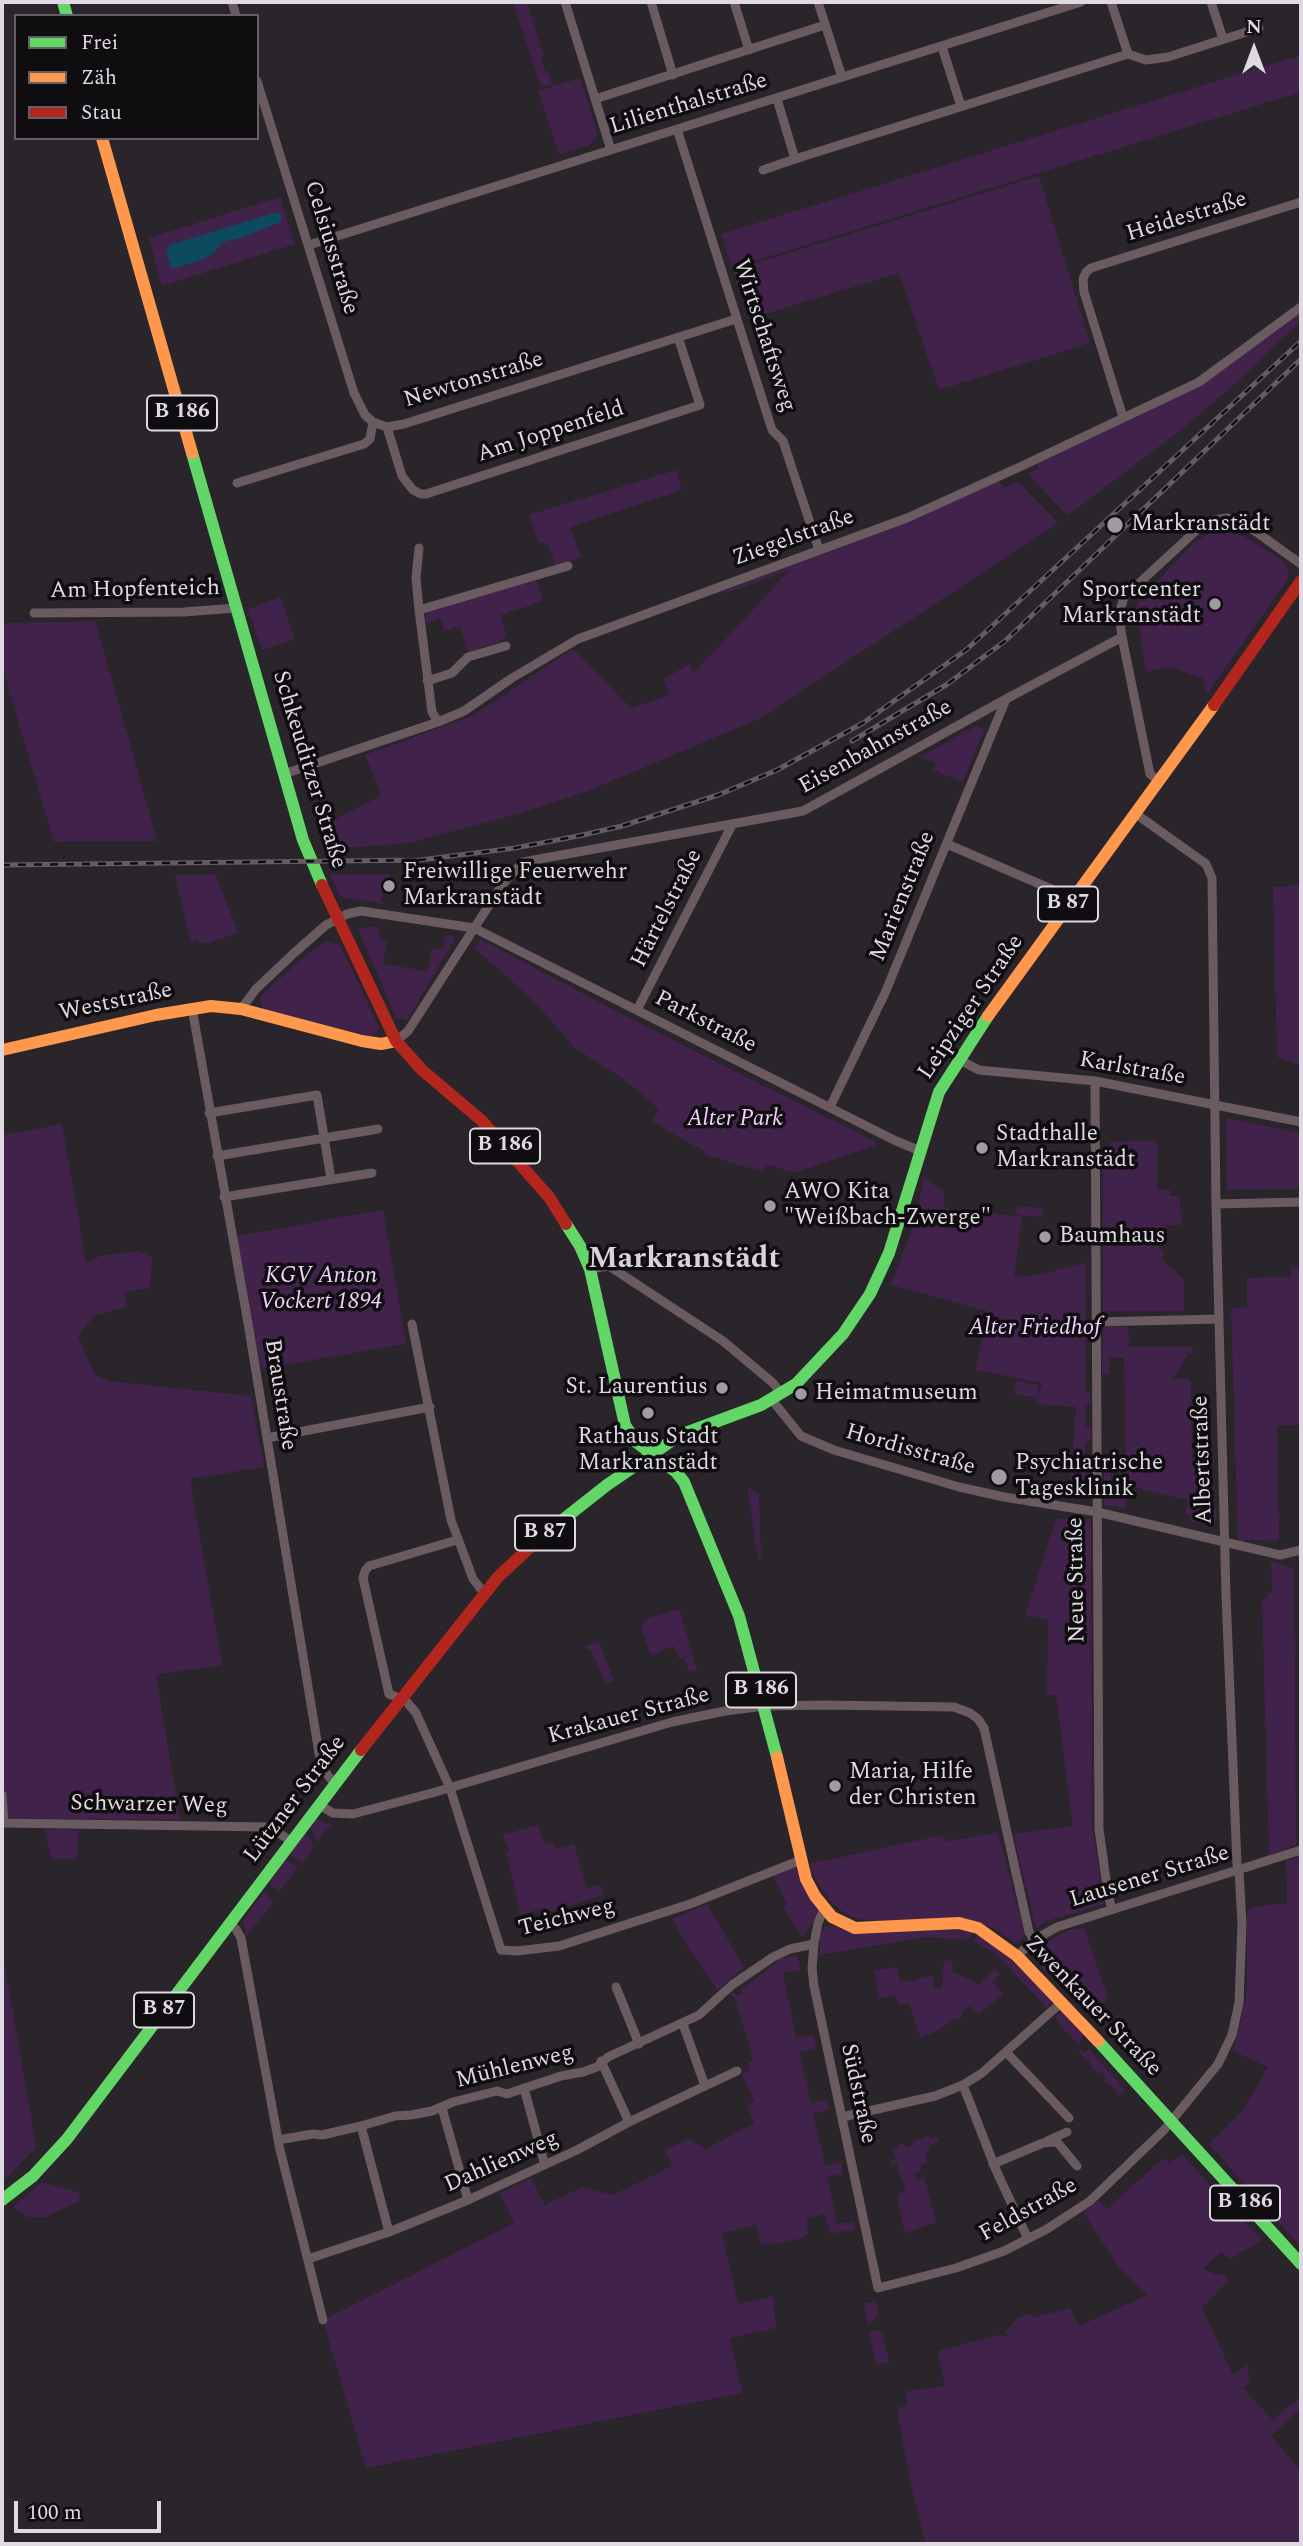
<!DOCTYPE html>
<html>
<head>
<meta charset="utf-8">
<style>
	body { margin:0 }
	#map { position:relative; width:1303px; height:2546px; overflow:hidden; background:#29252a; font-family:Spectral,serif }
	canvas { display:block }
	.frame { position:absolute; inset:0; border:4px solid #dfdae1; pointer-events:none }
	.legend { position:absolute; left:14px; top:14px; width:245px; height:126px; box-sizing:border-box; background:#100d11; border:2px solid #635f64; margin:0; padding:9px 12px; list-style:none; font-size:21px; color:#dfdae1 }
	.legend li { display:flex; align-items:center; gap:14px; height:35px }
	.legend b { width:35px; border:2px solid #635f64 }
	.north { position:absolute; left:1219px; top:14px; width:70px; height:70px; -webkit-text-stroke:5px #100d11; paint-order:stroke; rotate:0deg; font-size:19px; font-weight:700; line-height:28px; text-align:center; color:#dfdae1 }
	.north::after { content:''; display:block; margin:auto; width:24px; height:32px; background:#dfdae1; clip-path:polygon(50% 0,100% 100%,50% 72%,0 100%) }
	.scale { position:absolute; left:14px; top:2501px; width:147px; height:32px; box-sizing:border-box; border:4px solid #dfdae1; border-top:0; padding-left:9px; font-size:21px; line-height:24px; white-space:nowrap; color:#dfdae1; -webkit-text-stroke:5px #100d11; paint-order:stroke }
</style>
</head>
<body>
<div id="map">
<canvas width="1303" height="2546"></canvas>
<div class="frame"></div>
<ul class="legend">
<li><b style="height:9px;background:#63d668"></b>Frei</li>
<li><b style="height:9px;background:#ff974d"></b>Zäh</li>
<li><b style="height:9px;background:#b3261e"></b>Stau</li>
</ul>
<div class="north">N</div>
<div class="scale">100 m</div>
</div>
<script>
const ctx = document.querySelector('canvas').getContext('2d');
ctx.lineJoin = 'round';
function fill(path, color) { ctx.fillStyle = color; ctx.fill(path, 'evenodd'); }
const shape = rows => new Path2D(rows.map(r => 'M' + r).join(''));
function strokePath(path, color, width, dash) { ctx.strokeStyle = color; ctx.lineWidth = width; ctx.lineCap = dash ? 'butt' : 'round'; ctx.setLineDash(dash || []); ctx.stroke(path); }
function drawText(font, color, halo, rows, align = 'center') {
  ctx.font = font + ' Spectral,serif'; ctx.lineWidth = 7; ctx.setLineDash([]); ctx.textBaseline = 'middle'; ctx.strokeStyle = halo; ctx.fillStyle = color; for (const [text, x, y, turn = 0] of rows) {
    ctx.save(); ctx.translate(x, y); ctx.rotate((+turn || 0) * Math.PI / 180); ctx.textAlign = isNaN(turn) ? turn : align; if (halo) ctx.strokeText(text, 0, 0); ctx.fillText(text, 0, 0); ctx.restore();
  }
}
fill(shape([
	[513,2,527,2,544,56,541,57,545,71,547,71,552,84,541,87],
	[1301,55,1301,92,732,268,721,234],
	[580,78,597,131,597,137,588,146,559,154,538,91],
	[1039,176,1090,343,939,390,899,273,752,318,746,301,744,302,733,270],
	[280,197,295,244,162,286,149,238],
	[1301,312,1301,321,1235,384,1181,430,1067,516,1028,474,1039,468,1037,464,1201,385],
	[676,470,682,490,570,527,581,557,555,565,549,545,546,546,545,542,539,543,529,515],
	[999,480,1003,488,1018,481,1058,523,761,718,586,792,521,813,409,843,342,848,330,822,382,795,365,755,472,716,573,649,631,708,669,695,664,679,689,664,694,673,790,570,724,594,724,591,907,523],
	[1221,531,1244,536,1280,559,1287,566,1289,578,1207,694,1203,679,1171,667,1146,672,1136,608,1140,599,1195,542,1211,532],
	[536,580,543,601,501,615,507,637,500,640,498,643,468,652,460,626,444,631,441,618,426,624,425,617,429,611],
	[281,597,294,639,262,650,248,609],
	[95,621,131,747,157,841,54,842,2,667,2,623],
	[976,726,984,729,963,782,933,770,936,763,920,757],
	[329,874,390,874,389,883,380,884,383,887,381,901,385,904,341,897],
	[175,875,216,875,238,933,215,940,209,944,208,942,199,944,197,938,191,943],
	[1301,885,1301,1060,1299,1065,1277,1057,1273,887],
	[371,926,380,928,378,937,387,942,383,964,428,971,431,950,443,948,445,935,456,937,407,1020,396,1018,358,929],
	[480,939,633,1020,876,1142,876,1145,795,1173,766,1164,763,1172,705,1155,705,1152,652,1121,659,1110,649,1100,619,1076,575,1048,530,997,474,948],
	[325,941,340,945,380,1029,371,1036,262,1009,260,997,299,961],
	[1226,1118,1301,1133,1301,1189,1227,1190],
	[62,1124,86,1263,100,1256,139,1251,152,1257,150,1288,123,1292,127,1306,94,1316,78,1337,95,1375,109,1381,251,1396,264,1467,190,1479,222,1665,156,1675,180,1820,2,1818,2,1135],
	[1157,1141,1157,1190,1170,1190,1170,1196,1180,1196,1181,1225,1165,1225,1164,1231,1159,1231,1159,1250,1163,1250,1163,1260,1184,1280,1184,1311,1103,1311,1103,1155,1110,1155,1110,1142],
	[924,1177,937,1187,943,1188,945,1208,1022,1217,1014,1277,1038,1275,1086,1263,1086,1392,1090,1393,1091,1404,1085,1404,1085,1426,1091,1427,1091,1441,1085,1442,1085,1473,1091,1473,1091,1481,1080,1481,1080,1497,1069,1496,1076,1407,1036,1404,1042,1383,976,1370,987,1311,891,1285,915,1222],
	[1017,1206,1043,1208,1042,1217,1016,1215],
	[383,1210,406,1344,261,1369,237,1236],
	[1291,1267,1301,1267,1301,1295,1299,1295,1299,1307,1301,1307,1301,1425,1277,1426,1279,1541,1246,1540,1244,1547,1238,1545,1231,1308,1247,1307,1247,1278,1291,1277],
	[1103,1327,1128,1327,1129,1347,1191,1346,1194,1353,1188,1354,1173,1379,1188,1379,1191,1382,1192,1459,1200,1459,1202,1510,1217,1510,1215,1526,1191,1522,1191,1515,1185,1514,1188,1500,1135,1488,1130,1488,1125,1508,1104,1505,1104,1473,1111,1473,1111,1484,1126,1484,1124,1358,1109,1358,1109,1374,1102,1373],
	[1016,1381,1039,1385,1037,1398,1014,1394],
	[747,1487,759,1494,761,1559,758,1559],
	[1056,1519,1091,1519,1092,1823,1104,1904,1047,1921,1036,1928,1013,1834,1073,1826,1056,1695,1047,1695,1048,1620,1025,1616],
	[1271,1561,1294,1569,1296,1845,1269,1855,1262,1601,1272,1591],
	[1301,1566,1301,1843,1300,1844,1299,1572],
	[679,1609,697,1670,689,1672,684,1658,679,1659,674,1646,651,1655,641,1629,646,1619],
	[599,1642,614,1681,606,1683,590,1649,586,1650,585,1646],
	[316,1819,334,1826,326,1830,317,1842,310,1827],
	[538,1825,545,1844,553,1842,555,1849,574,1844,586,1888,601,1885,604,1895,566,1907,551,1911,542,1908,521,1915,506,1852,509,1850,502,1835],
	[45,1829,79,1830,76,1859,51,1859],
	[306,1832,314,1847,302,1863,289,1854],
	[998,1832,1025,1936,1017,1944,993,1928,977,1922,878,1921,857,1919,843,1912,829,1899,818,1884,809,1864,943,1835,946,1842],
	[1301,1856,1301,2247,1209,2144,1244,2109,1268,2067,1233,2051,1247,1993,1247,1913,1252,1907,1287,1903,1286,1861],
	[286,1859,298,1868,278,1893,269,1883],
	[801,1860,824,1909,802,1937,783,1907,787,1904,773,1876],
	[264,1891,274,1902,246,1937,243,1920],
	[707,1904,744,1967,718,1990,690,1950,672,1919],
	[825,1926,939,1927,973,1932,969,1940,926,1937,820,1955,820,1935],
	[1084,1928,1108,1998,1090,2017,1077,1997,1067,1986,1045,1972,1038,1960,1039,1951,1045,1943,1069,1930],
	[977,1935,1000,1948,1052,2000,1050,2004,1047,2008,994,1952,974,1942],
	[2,1948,36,2148,2,2183],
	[797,1955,800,1970,783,1973,796,2038,813,2035,816,2048,799,2052,811,2103,827,2100,829,2110,813,2114,825,2166,841,2162,843,2174,827,2177,837,2224,854,2221,855,2229,830,2234,825,2214,806,2219,808,2233,803,2238,784,2242,761,2245,756,2225,722,2233,738,2304,773,2296,776,2328,730,2338,742,2393,366,2468,323,2320,514,2223,500,2193,531,2178,545,2205,582,2187,613,2195,672,2166,665,2151,688,2139,706,2149,754,2123,747,2105,754,2101,742,2073,750,2070,748,2063,752,2061,750,2046,734,1997,729,1993,735,1993,737,1996,743,1993,741,1990,782,1958],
	[944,1960,952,1961,953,1972,979,1984,995,1969,1000,1974,992,1982,1003,1994,979,2014,970,2006,962,2012,963,2015,959,2019,957,2020,954,2018,941,2029,921,2038,909,2003,898,2005,896,1995,879,1999,874,1971,897,1967,900,1982,909,1980,912,1982,923,1977,932,1976,934,1987,942,1988],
	[1063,2010,1084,2035,1078,2045,1058,2023,1059,2021,1054,2016],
	[1080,2049,1084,2053,1089,2049,1125,2090,1119,2097,1114,2091,1116,2089,1104,2081,1106,2078,1101,2072,1098,2073,1089,2064,1091,2061,1088,2058,1086,2060,1078,2051],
	[929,2136,931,2139,936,2137,939,2142,929,2146,930,2150,926,2152,925,2157,927,2163,920,2166,922,2171,914,2173,916,2180,924,2178,936,2222,905,2233,897,2199,899,2194,906,2191,896,2163,890,2164,890,2161,896,2159,892,2150,898,2148,898,2145,905,2143,906,2147,914,2145,913,2141],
	[1182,2154,1234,2212,1263,2240,1229,2259,1221,2252,1203,2269,1217,2275,1226,2275,1228,2281,1202,2308,1233,2375,1247,2363,1250,2381,1243,2388,1273,2420,1301,2396,1301,2408,1271,2436,1301,2471,1301,2544,926,2544,909,2476,897,2408,906,2406,908,2391,945,2386,937,2351,1002,2334,1003,2337,1007,2337,1006,2330,1017,2318,1030,2313,1033,2318,1070,2308,1079,2326,1147,2295,1120,2269,1083,2212,1099,2201,1107,2209,1163,2158,1170,2164],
	[42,2182,80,2193,79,2201,46,2217,27,2217,13,2207],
	[875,2301,878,2313,875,2320,868,2325,864,2303],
	[876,2330,883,2334,889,2362,876,2365,869,2332]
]), '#41224a');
fill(shape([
	[277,212,282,216,281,222,243,237,223,242,214,253,202,260,172,269,166,251,170,245]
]), '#0c4b5f');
strokePath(shape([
	[232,2,236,16],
	[565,2,611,150],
	[651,2,673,75],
	[734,2,749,50],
	[818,2,842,77],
	[1211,2,1223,39],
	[942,47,961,106],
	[1128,54,1146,60,1168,57,1259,28],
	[257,81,354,393,365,415,373,422,387,427,404,424,736,319],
	[595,99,825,25],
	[777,99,795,159,1128,54,1111,2],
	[677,129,772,430,783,441,819,550],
	[763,170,795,159],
	[309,245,1081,2],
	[1123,417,1084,292,1083,279,1086,272,1091,268,1301,202],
	[387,427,402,476,413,490,421,494,426,494,700,405,678,337],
	[237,483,364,444,370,439,373,422],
	[419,548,416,578,419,610,432,712,438,722],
	[419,610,568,566],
	[34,613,184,612,236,608],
	[427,681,452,673,468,657,506,646],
	[284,774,438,722,464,711,512,678,578,639,907,518,1024,465,1199,382,1301,307],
	[1159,781,1150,774,1122,637,1119,614,1124,597,1201,526,1213,520,1227,518,1241,521,1301,564],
	[947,844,1072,898],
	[192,1008,248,1323,320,1759,326,1773,335,1784],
	[241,1009,256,989,293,954,326,925,347,914,361,911,474,928,894,1140,920,1151],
	[637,1010,732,825],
	[396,1041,408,1031,502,885,523,862,803,811,1006,699,1122,637],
	[958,1059,979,1070,1095,1081,1301,1122],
	[1095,1081,1099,1829,1108,1894,1112,1910],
	[830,1107,885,993,1006,699],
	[209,1113,317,1095,331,1179],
	[217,1156,378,1129],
	[224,1197,372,1173],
	[1216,1204,1301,1202],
	[590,1269,609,1266,723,1341,773,1383,782,1394],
	[1096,1322,1219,1319],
	[412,1324,451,1520,473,1579,484,1593],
	[772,1400,801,1436,834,1450,959,1487,1004,1497,1097,1512,1280,1555,1301,1550],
	[267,1438,430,1407],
	[457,1540,369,1566,365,1571,363,1578,389,1694,406,1701,416,1713,450,1788,501,1950,517,1951,559,1946,690,1904,801,1860],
	[2,1795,4,1823],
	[319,1805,333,1813,353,1814,432,1793,672,1722,725,1711,765,1706,825,1705,954,1707,970,1713,978,1719,984,1728,1029,1932,1034,1940],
	[2,1823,269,1827,291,1841],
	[824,1909,818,1923,814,1944,812,1968,814,1986,878,2288,956,2268,1004,2251,1047,2229,1090,2201,1164,2130,1218,2064,1232,2035,1239,2003,1242,1924,1239,1870,1237,1864,1226,1595,1216,1204,1212,878,1206,864,1136,814],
	[228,1924,236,1929,241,1938,280,2150,323,2320],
	[1017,1956,1034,1940,1057,1927,1301,1850],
	[616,1987,639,2044],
	[1006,2052,1069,2118],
	[601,2061,629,2122],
	[963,2085,996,2170,1028,2239],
	[705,2086,737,2071],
	[524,2088,545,2165],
	[442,2108,468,2200],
	[842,2117,935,2096,963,2085,982,2073,1062,2002],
	[361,2126,389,2232],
	[278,2140,313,2134,322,2135,361,2126,395,2116,411,2115,432,2111,453,2102,497,2091,507,2094,561,2076,583,2072,597,2067,608,2057,699,2015,732,1985,773,1957,790,1949,814,1944],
	[1047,2141,1067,2132],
	[993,2164,1043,2143,1052,2142,1058,2143,1077,2166],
	[308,2259,389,2232,468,2200,577,2150,629,2122,705,2086,683,2024]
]), '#695b5f', 9);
strokePath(shape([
	[63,2,67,16],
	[192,453,303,840,322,885],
	[566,1224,580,1246,590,1269,625,1425,636,1442,676,1472,684,1482,739,1616,777,1757],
	[541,1537,607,1485,680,1435,761,1405,796,1384,843,1334,870,1294,889,1253,939,1092,988,1016],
	[1098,2041,1301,2264],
	[2,2200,33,2176,67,2139,361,1750]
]), '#63d668', 12);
strokePath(shape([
	[102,138,192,453],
	[988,1016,1214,705],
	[2,1050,156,1015,211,1006,241,1009,362,1041,381,1044,396,1041],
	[777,1757,806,1879,815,1896,832,1917,855,1928,959,1923,978,1928,1017,1956,1098,2041]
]), '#ff974d', 12);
strokePath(shape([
	[1214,705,1301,581],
	[322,885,396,1041,422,1070,481,1120,549,1197,566,1224],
	[361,1750,498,1577,541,1537]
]), '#b3261e', 12);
const rail = shape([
	[852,741,946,685,1005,641,1301,359],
	[2,865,420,860,515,848,578,836,622,826,718,795,777,770,863,723,966,650,1301,341]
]);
strokePath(rail, '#645c60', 5);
strokePath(rail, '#100d11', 2.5, [8]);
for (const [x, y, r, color] of [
	[1115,525,9,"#9f9ba1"],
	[1215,604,7,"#9f9ba1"],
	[389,886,7,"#9f9ba1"],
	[982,1148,7,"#9f9ba1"],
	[770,1206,7,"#9f9ba1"],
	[1045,1237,7,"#9f9ba1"],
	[722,1388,7,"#9f9ba1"],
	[801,1394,7,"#9f9ba1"],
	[648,1413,7,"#9f9ba1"],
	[999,1477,9,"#9f9ba1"],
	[835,1786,7,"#9f9ba1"]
]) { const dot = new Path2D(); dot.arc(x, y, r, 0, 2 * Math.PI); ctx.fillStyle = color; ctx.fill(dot); strokePath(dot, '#100d11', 2.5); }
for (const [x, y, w] of [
	[182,413,70],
	[1068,904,60],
	[505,1146,70],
	[545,1533,60],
	[761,1690,70],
	[164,2010,60],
	[1245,2203,70]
]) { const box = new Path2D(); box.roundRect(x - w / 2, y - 17.5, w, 35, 5); ctx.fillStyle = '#100d11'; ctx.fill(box); strokePath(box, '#dfdae1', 2); }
drawText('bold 21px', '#dfdae1', null, [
	["B 186",182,413],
	["B 87",1068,904],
	["B 186",505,1146],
	["B 87",545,1533],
	["B 186",761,1690],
	["B 87",164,2010],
	["B 186",1245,2203]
]);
drawText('23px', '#dfdae1', '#100d11', [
	["Lilienthalstraße",689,105,-17],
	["Heidestraße",1187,218,-17],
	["Celsiusstraße",330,248,73],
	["Wirtschaftsweg",763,336,72],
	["Newtonstraße",474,381,-17],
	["Am Joppenfeld",551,433,-18],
	["Ziegelstraße",794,539,-20],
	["Am Hopfenteich",135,591,-1],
	["Eisenbahnstraße",876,748,-29],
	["Schkeuditzer Straße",308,770,73],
	["Marienstraße",904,897,-68],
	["Härtelstraße",668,909,-63],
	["Weststraße",116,1003,-12],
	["Leipziger Straße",972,1008,-56],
	["Parkstraße",705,1023,27],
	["Karlstraße",1132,1070,10],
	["Braustraße",279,1395,81],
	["Hordisstraße",910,1451,16],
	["Albertstraße",1204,1460,-92],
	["Neue Straße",1078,1580,-91],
	["Krakauer Straße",629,1717,-15],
	["Lützner Straße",296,1800,-53],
	["Schwarzer Weg",149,1806,1],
	["Lausener Straße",1150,1878,-17],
	["Teichweg",567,1919,-14],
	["Zwenkauer Straße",1092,2007,46],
	["Mühlenweg",515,2068,-14],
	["Südstraße",857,2094,78],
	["Dahlienweg",502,2163,-24],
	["Feldstraße",1029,2211,-29]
]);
drawText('23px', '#dfdae1', '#100d11', [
	["Markranstädt",1131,525],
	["Sportcenter",1201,591,"right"],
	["Markranstädt",1201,617,"right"],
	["Freiwillige Feuerwehr",403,873],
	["Markranstädt",403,899],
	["Stadthalle",996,1135],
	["Markranstädt",996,1161],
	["AWO Kita",784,1193],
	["\"Weißbach-Zwerge\"",784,1219],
	["Baumhaus",1059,1237],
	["St. Laurentius",708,1388,"right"],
	["Heimatmuseum",815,1394],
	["Rathaus Stadt",648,1438,"center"],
	["Markranstädt",648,1464,"center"],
	["Psychiatrische",1015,1464],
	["Tagesklinik",1015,1490],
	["Maria, Hilfe",849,1773],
	["der Christen",849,1799]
], 'left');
drawText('italic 23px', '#f2cffd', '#100d11', [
	["Alter Park",735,1120],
	["KGV Anton",321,1277],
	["Vockert 1894",321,1303],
	["Alter Friedhof",1035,1329]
]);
drawText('bold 30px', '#dbd1de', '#100d11', [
	["Markranstädt",684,1261]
]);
</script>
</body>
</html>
